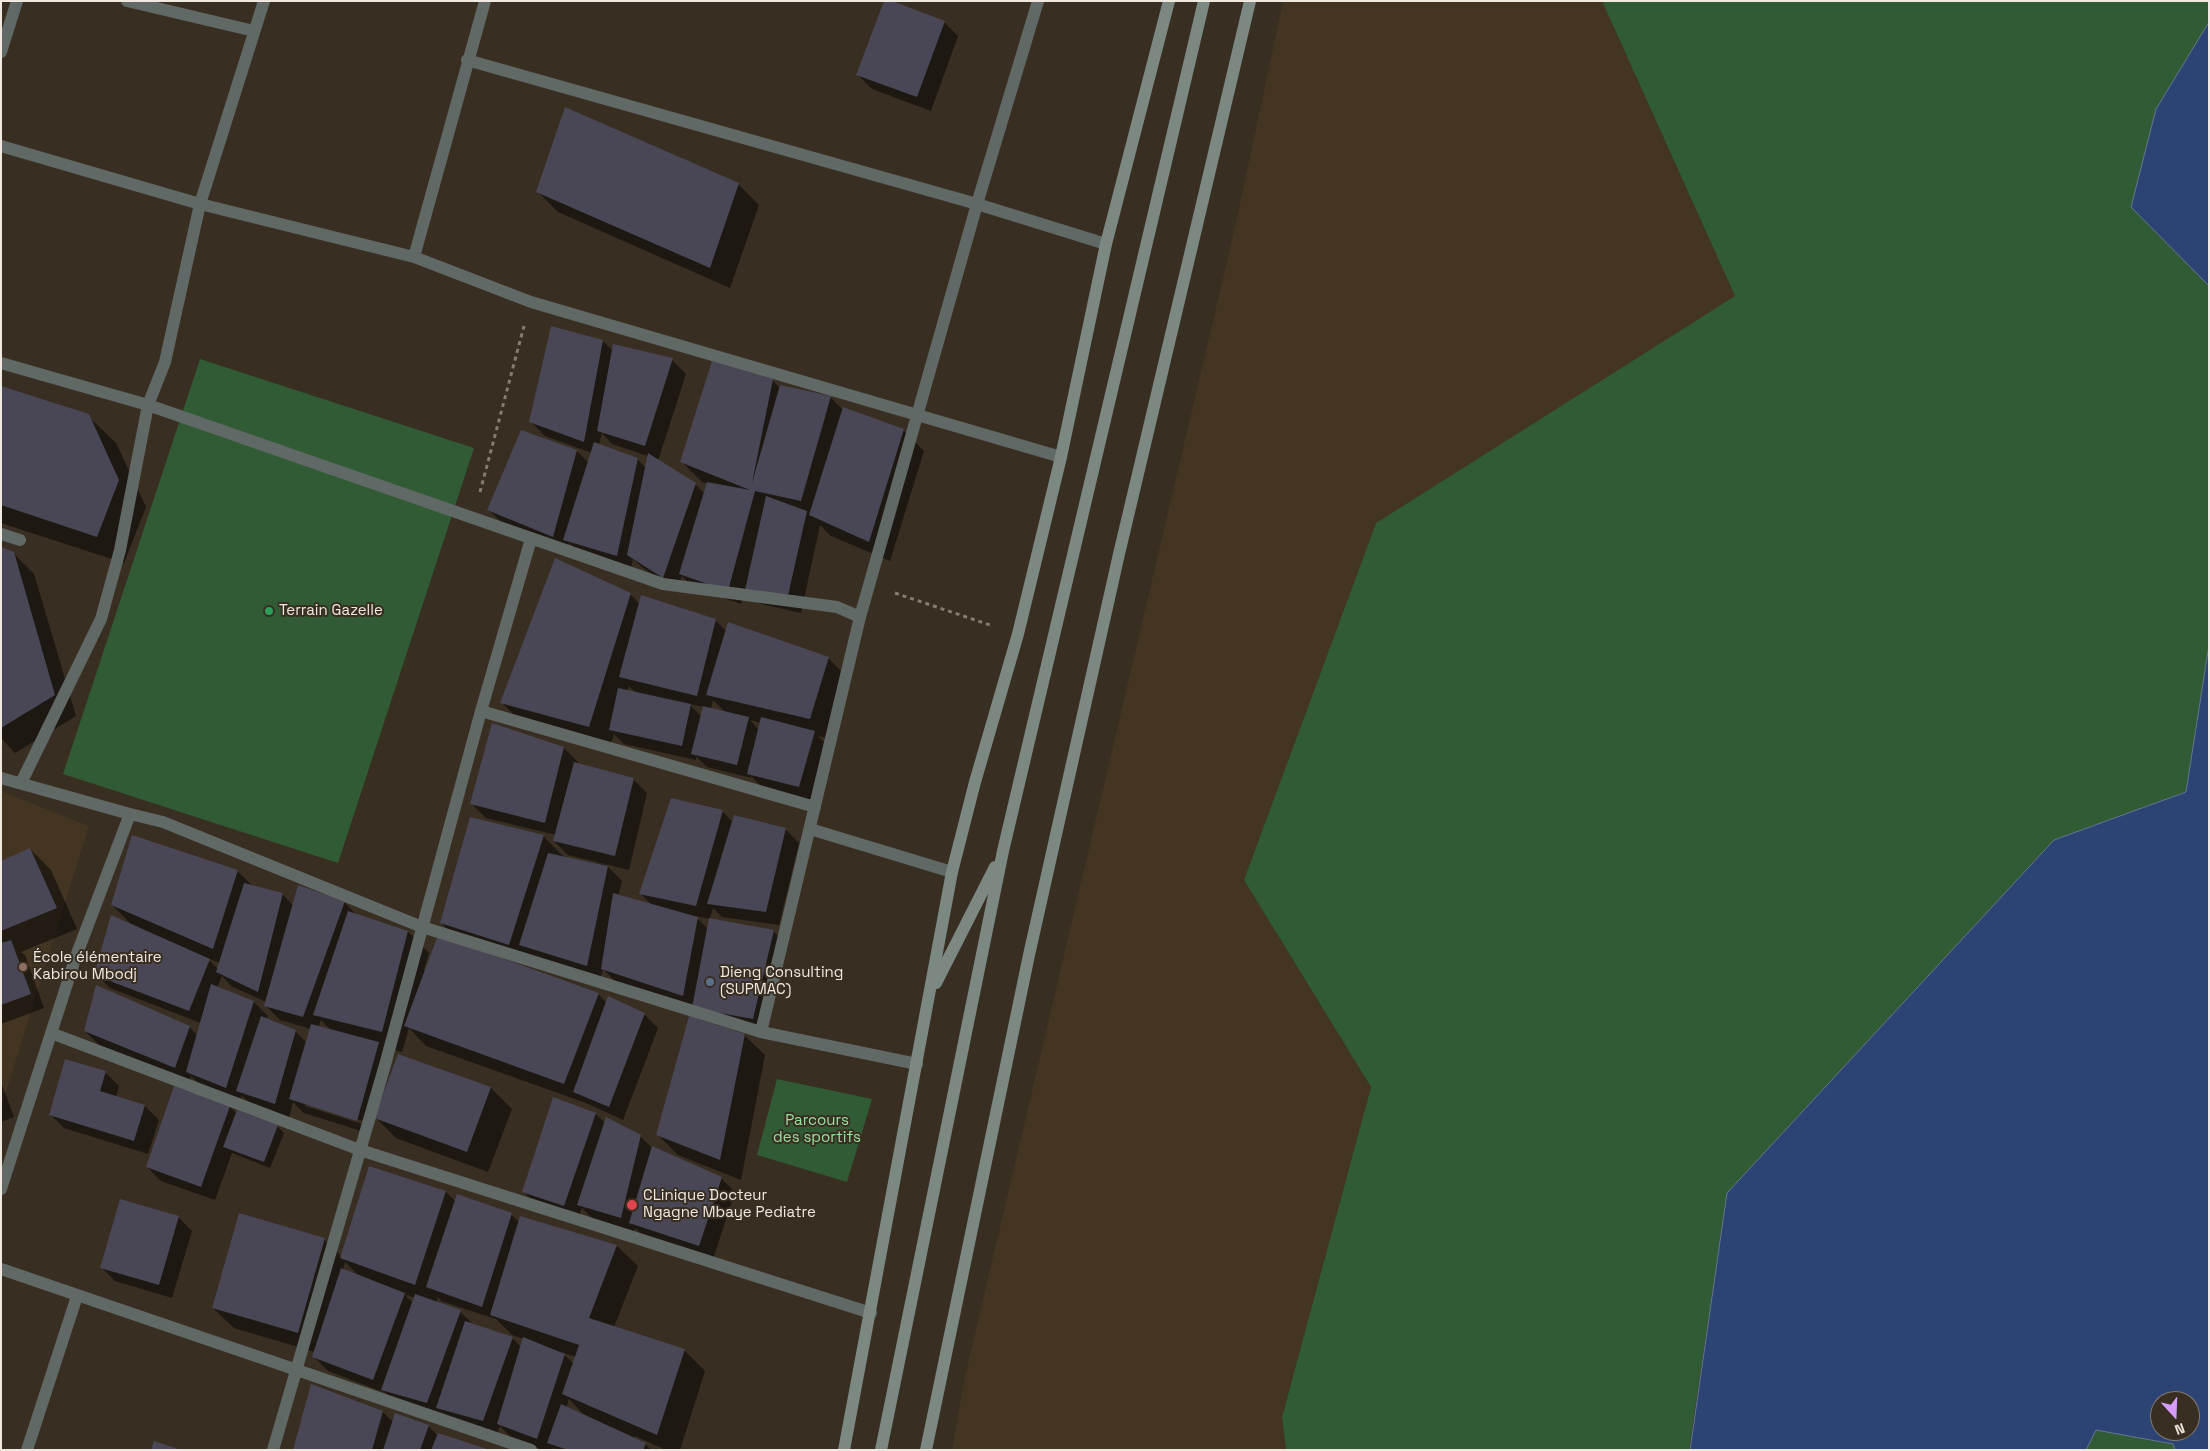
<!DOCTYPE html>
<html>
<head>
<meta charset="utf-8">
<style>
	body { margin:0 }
	#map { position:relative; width:2210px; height:1451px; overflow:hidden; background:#382e21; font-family:"Space Grotesk",sans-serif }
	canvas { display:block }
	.frame { position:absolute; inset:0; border:2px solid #f0e9e0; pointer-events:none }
	.north { position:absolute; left:2150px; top:1391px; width:50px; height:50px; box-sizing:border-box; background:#382e21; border:1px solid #82796d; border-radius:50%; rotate:160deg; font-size:14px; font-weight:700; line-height:20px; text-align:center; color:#f0e9e0 }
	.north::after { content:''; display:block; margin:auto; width:18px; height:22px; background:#d79bf9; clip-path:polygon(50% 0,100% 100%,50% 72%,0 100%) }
</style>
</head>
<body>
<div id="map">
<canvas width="2210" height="1451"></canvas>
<div class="frame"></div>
<div class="north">N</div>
</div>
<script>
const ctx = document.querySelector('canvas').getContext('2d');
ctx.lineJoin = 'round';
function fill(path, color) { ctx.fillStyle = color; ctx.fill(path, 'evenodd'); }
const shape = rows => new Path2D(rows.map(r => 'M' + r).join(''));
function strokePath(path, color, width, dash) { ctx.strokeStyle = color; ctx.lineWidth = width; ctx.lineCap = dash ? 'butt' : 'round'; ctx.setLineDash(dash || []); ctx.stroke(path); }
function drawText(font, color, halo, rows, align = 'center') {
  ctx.font = font + ' "Space Grotesk",sans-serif'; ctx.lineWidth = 4; ctx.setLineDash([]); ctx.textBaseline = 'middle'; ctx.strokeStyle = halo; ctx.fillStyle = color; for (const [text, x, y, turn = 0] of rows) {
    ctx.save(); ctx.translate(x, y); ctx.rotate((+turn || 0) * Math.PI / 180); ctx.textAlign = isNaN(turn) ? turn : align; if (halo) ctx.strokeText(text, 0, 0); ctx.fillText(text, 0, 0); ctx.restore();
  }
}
fill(shape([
	[1283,1,1602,1,1735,296,1376,523,1244,880,1371,1087,1282,1417,1286,1450,952,1450,965,1376,1235,227],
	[1,791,89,826,1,1108]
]), '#433522');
fill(shape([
	[1602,1,2209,1,2209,22,2156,109,2131,206,2209,286,2209,645,2186,792,2054,840,1727,1193,1689,1450,1286,1450,1282,1417,1371,1087,1244,880,1376,523,1735,296],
	[200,359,474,448,338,863,63,774],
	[777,1079,872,1099,847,1182,757,1155],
	[2096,1430,2173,1444,2175,1450,2086,1450]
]), '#305b35');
const water = shape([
	[2209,22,2209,286,2131,207,2156,109,2209,22],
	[2209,645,2209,1450,2175,1450,2173,1444,2096,1430,2086,1450,1690,1450,1727,1193,2054,840,2186,792,2209,645],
	[2160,1401,2190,1401,2190,1431,2160,1431,2160,1401]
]);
fill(water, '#2c4474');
strokePath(water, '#677694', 1);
fill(shape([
	[944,22,958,36,931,111,872,89,858,75],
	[738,184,759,205,730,288,558,212,538,192],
	[603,341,613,351,672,360,686,374,658,461,695,484,705,494,708,484,702,482,681,461,713,363,773,381,780,388,830,397,843,410,903,430,924,451,890,561,831,536,820,525,801,613,761,604,746,589,741,604,694,588,682,576,677,591,643,568,633,559,631,569,579,553,569,543,567,550,503,524,489,510,521,431,577,451,589,463,592,453,545,436,531,422],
	[602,433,612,444,648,456,646,468,637,459,599,445],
	[1,387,88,416,116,443,146,507,124,563,1,523],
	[1,548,13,553,34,574,76,716,15,753,1,738],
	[630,594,640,604,715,620,727,632,828,658,849,679,831,739,818,736,828,746,813,801,762,787,751,776,751,778,707,767,696,757,696,760,624,744,614,734,610,747,522,723,501,702],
	[629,686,636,693,627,691],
	[713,700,725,712,711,709],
	[689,704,704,707,702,717],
	[750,720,761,723,759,730],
	[564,748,578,762,577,764,633,779,647,793,629,870,568,855,554,841,556,835,486,818,472,804],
	[722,811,733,822,785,829,799,843,779,925,722,917,713,908,710,919,773,931,787,945,767,1032,617,983,603,969,600,979,488,954,598,994,607,1003,644,1014,658,1028,623,1120,586,1103,426,1046,409,1028,402,1052,383,1047,393,1057,382,1095,384,1095,398,1055,491,1088,512,1109,488,1172,396,1138,375,1117,371,1134,304,1113,293,1102,289,1117,251,1105,242,1096,240,1101,201,1086,191,1076,189,1081,99,1045,85,1031,189,1027,197,1035,201,1023,110,988,96,974,133,926,112,905,237,871,253,886,282,894,293,905,344,902,357,915,408,932,429,953,424,970,426,971,464,945,441,923,543,836,564,857,606,865,622,881,618,896,653,906,640,893],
	[695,916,710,919,708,929],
	[207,958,220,963,218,969],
	[222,976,231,986,266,1002,266,1006,280,1020,311,1029,307,1043,295,1031,266,1020,268,1016,254,1002,217,988],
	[321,1020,331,1030,318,1027],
	[305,1103,363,1121,362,1124,305,1106],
	[30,849,51,870,77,929,21,952,25,955,44,1008,1,1024,1,862],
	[744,1035,765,1055,741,1180,678,1155,657,1134],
	[105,1072,119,1086,116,1097,145,1106,159,1120,148,1154,64,1128,50,1114],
	[1,1082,14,1117,1,1122],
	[230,1107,237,1114,277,1126,284,1133,270,1168,232,1153,215,1200,161,1181,147,1167],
	[596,1114,605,1123,640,1136,652,1148,721,1178,735,1192,713,1259,644,1237,635,1228,634,1231,592,1218,582,1208,578,1219,538,1206,524,1192],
	[370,1167,446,1192,456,1202,511,1214,519,1222,521,1217,617,1246,638,1266,614,1327,684,1350,705,1371,680,1450,666,1450,635,1436,634,1439,645,1444,651,1450,556,1450,553,1447,552,1450,543,1450,512,1438,500,1426,497,1434,451,1422,442,1412,441,1416,396,1403,386,1393,328,1371,314,1357,315,1352,234,1328,213,1308,240,1215,325,1240,342,1257],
	[345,1262,360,1277,343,1270],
	[404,1294,415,1298,413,1303],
	[438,1297,441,1301,496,1319,512,1335,524,1339,521,1347,512,1338,474,1325,460,1312,436,1303],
	[561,1352,576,1357,574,1364],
	[569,1399,586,1417,566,1408],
	[178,1217,192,1231,172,1298,115,1281,101,1267],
	[383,1412,393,1422,428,1426,438,1436,484,1450,294,1450]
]), '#0007');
fill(shape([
	[884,1,892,1,945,21,917,97,856,75],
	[565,107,739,183,710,268,536,192],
	[551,326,603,340,584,442,529,422],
	[613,344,673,358,645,446,597,431],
	[712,361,773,379,752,483,780,385,831,396,801,501,755,491,728,591,679,574,707,482,750,490,680,462],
	[1,386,89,414,119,480,97,537,1,505],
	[843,407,904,429,869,542,809,515],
	[521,430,577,450,553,537,487,510],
	[594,442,638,458,617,556,563,540],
	[648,453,696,483,663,578,627,555],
	[766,496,807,511,787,600,745,590],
	[1,547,14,552,55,695,1,728],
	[555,558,631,593,589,727,500,703],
	[641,595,716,619,697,696,619,677],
	[728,622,829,657,810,719,706,695],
	[618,688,691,704,682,746,609,730],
	[703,706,749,717,737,765,691,754],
	[761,717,815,731,799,787,747,774],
	[492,723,564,747,545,823,470,804],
	[574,762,634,778,615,856,553,841],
	[671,798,723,810,696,906,639,894],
	[734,815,786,828,766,912,707,904],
	[470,817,544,835,509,945,440,923],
	[132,835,238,870,213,949,111,905],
	[30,848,57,908,1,931,1,861],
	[548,853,608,866,587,966,519,945],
	[244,883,283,893,258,992,216,972],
	[298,885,345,901,303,1017,264,1006],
	[613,893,698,917,683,996,601,969],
	[348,911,408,931,382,1032,313,1015],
	[111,915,210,959,189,1011,94,975],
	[709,918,774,930,753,1019,692,1008],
	[438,935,599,993,564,1084,404,1026],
	[11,940,31,994,1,1005,1,943],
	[211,984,254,1001,226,1088,186,1072],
	[96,985,190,1026,175,1068,84,1031],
	[608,996,645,1013,609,1107,573,1092],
	[261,1016,296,1030,275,1104,236,1091],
	[689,1016,745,1034,720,1160,656,1135],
	[311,1024,379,1042,357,1121,289,1099],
	[398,1054,491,1087,467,1152,374,1118],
	[65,1059,106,1071,100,1091,145,1105,134,1141,49,1115],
	[174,1086,230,1106,201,1187,146,1167],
	[553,1097,596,1113,564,1206,522,1192],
	[237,1110,278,1125,264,1162,223,1147],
	[606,1117,641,1135,621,1218,577,1205],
	[652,1146,722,1177,699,1246,629,1223],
	[369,1166,446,1191,415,1285,340,1258],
	[457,1194,512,1213,482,1307,426,1287],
	[120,1199,179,1216,159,1285,100,1268],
	[239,1213,325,1238,298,1333,212,1308],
	[520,1216,617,1245,589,1318,685,1349,657,1435,562,1394,579,1345,490,1315],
	[341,1268,405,1293,373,1380,312,1357],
	[415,1294,461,1310,427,1403,381,1390],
	[465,1321,513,1337,483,1421,436,1408],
	[523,1337,565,1354,537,1439,497,1424],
	[311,1384,383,1411,372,1450,293,1450],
	[561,1404,646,1443,643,1450,568,1450,547,1443],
	[395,1413,429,1425,420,1450,383,1450],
	[438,1433,487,1449,487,1450,431,1450],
	[154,1441,178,1449,178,1450,151,1450]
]), '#494656');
strokePath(shape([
	[480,492,524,326],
	[895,593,993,626]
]), '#867d72', 3, [4, 4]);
strokePath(shape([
	[127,1,254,31],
	[1,52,17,1],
	[467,60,977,204,1106,244],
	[1,146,200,204,414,257,531,302,1061,457],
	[414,257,485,1],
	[1,363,148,405,663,584,837,607,860,617,977,204,1038,1],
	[1,534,20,540],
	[481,711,815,807],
	[1,778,130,814],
	[21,783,101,619,120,550,148,405,165,362,200,204,264,1],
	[810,829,952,872],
	[761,1032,860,617],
	[51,1033,360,1150,871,1313],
	[1,1189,75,959,130,814,163,822,422,927,761,1032,917,1064],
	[1,1269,531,1450],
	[27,1450,77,1296],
	[273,1450,385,1065,481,711,531,539]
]), '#616966', 12);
strokePath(shape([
	[936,983,995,867],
	[844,1450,952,872,975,782,1018,634,1061,457,1106,244,1169,1],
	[881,1450,1003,851,1204,1],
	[926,1450,1029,955,1119,554,1250,1]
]), '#7c8983', 12);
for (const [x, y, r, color] of [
	[269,611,5,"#2e9e5b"],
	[23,967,5,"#8d6e63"],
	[710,982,5,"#5c6f8a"],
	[632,1205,6,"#e0444e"]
]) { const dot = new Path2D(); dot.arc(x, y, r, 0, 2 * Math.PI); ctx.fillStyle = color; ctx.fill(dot); strokePath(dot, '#382e21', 2); }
drawText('15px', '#f0e9e0', '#382e21', [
	["Terrain Gazelle",279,611],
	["École élémentaire",33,958],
	["Kabirou Mbodj",33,975],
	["Dieng Consulting",720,973],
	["(SUPMAC)",720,990],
	["CLinique Docteur",643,1196],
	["Ngagne Mbaye Pediatre",643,1213]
], 'left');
drawText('15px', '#98e2a0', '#382e21', [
	["Parcours",817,1121],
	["des sportifs",817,1138]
]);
</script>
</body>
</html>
